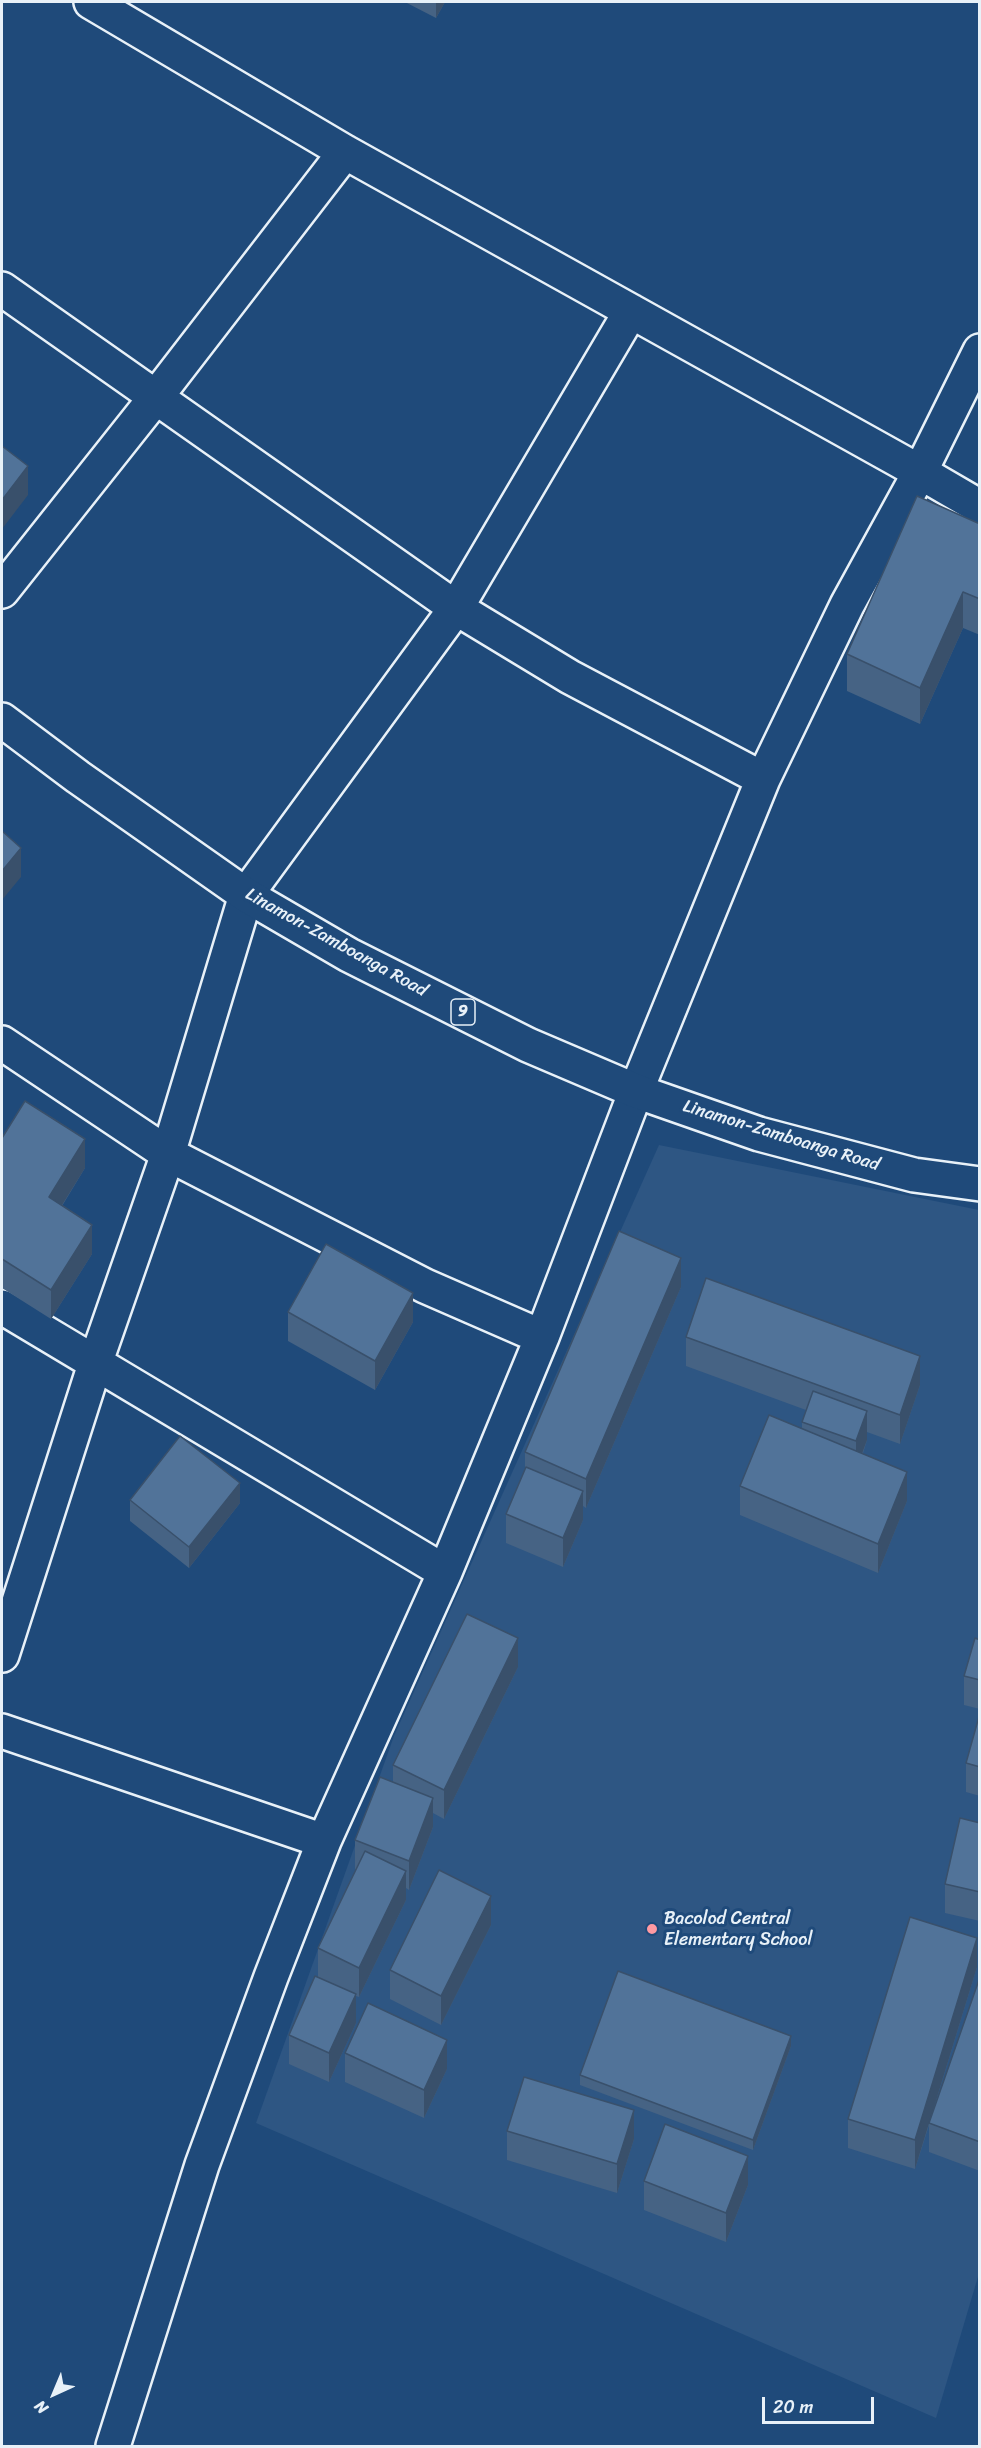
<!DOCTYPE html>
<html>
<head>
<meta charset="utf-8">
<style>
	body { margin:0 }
	#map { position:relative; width:981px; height:2448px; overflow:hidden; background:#1f4a7a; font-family:Sriracha,sans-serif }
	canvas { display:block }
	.frame { position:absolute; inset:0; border:3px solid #e8f1f8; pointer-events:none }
	.north { position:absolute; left:24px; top:2364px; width:60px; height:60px; -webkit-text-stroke:4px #1f4a7a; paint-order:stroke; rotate:224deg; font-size:16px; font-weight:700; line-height:24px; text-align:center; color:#e8f1f8 }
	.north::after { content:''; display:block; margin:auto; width:21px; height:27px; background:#e8f1f8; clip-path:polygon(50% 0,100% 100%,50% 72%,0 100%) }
	.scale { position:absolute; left:762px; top:2397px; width:112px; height:27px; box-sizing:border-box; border:3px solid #e8f1f8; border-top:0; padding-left:8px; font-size:18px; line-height:21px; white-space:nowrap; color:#e8f1f8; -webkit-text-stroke:4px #1f4a7a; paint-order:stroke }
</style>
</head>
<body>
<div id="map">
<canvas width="981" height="2448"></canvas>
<div class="frame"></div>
<div class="north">N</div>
<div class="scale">20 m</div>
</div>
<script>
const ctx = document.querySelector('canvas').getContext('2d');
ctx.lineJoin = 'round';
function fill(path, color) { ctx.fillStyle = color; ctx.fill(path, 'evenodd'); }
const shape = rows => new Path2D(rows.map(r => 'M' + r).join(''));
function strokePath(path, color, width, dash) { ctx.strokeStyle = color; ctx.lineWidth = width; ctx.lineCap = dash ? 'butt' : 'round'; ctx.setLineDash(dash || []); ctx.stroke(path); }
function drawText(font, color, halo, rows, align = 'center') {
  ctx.font = font + ' Sriracha,sans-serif'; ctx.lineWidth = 6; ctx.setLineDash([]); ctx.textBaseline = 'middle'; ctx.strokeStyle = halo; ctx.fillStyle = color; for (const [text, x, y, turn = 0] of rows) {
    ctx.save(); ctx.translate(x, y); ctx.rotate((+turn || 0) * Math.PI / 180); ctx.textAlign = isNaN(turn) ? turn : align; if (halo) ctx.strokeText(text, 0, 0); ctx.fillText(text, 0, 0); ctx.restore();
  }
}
fill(shape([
	[659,1145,979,1210,980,2270,936,2418,256,2123,394,1736]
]), '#2e5683');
const street = shape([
	[91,2,345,152,920,472,980,507],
	[2,289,456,608,570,677,763,779],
	[2,591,156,397,345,152],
	[2,1043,168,1154,425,1286,542,1337],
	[2,1307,445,1572],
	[2,1655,96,1361,168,1154,246,895,456,608,631,311],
	[2,1731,324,1841],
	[113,2446,202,2165,271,1977,324,1841,445,1572,542,1337,636,1091,763,779,847,605,920,472,980,351]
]);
const highway = shape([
	[2,720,78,777,246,895,349,955,528,1045,636,1091,759,1134,914,1175,980,1184]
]);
strokePath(street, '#e8f1f8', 38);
strokePath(highway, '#e8f1f8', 38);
strokePath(street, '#1f4a7a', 33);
strokePath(highway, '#1f4a7a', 33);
fill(shape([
	[405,2,445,2,436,18],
	[980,524,980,635,963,628,920,724,847,691,847,654],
	[2,1138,85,1168,62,1206,92,1254,51,1319,2,1288],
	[681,1287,586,1508,583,1506,583,1520,563,1567,506,1543,506,1514,525,1470,525,1452],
	[288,1312,413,1322,375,1390,288,1341],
	[686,1337,920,1385,900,1444,867,1432,867,1440,863,1453,907,1501,878,1573,740,1515,740,1486,802,1428,802,1422,806,1410,686,1366],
	[130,1500,240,1503,189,1568,130,1521],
	[980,1640,980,1709,964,1705,964,1676],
	[518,1667,444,1819,433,1813,433,1827,409,1890,406,1888,406,1900,359,1997,356,1996,356,2023,329,2082,289,2064,289,2035,318,1977,318,1948,356,1869,355,1869,355,1840,393,1782,393,1765],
	[980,1713,980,1796,966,1792,966,1763],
	[980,1823,980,1921,945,1913,945,1884],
	[491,1925,441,2025,390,1999,390,1970],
	[977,1967,932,2114,980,1977,980,2171,929,2152,929,2125,915,2169,848,2148,848,2119],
	[791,2046,753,2150,580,2085,580,2075],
	[345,2053,447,2069,424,2118,345,2082],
	[507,2131,634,2139,617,2193,507,2160],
	[644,2181,748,2185,726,2242,644,2210]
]), '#466384');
fill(shape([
	[436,2,445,2,436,18],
	[28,466,28,495,2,529,2,500],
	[963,592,963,628,920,724,920,688],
	[21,848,21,877,2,900,2,871],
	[85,1139,85,1168,49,1226,49,1197],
	[92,1225,92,1254,51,1319,51,1290],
	[681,1258,681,1287,586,1508,586,1479],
	[413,1293,413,1322,375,1390,375,1361],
	[920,1356,920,1385,900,1444,900,1415],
	[867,1411,867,1440,856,1470,856,1441],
	[907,1472,907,1501,878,1573,878,1544],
	[240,1483,240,1503,189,1568,189,1547],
	[583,1491,583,1520,563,1567,563,1538],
	[518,1638,518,1667,444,1819,444,1790],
	[433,1798,433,1827,409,1890,409,1861],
	[406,1871,406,1900,359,1997,359,1968],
	[491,1896,491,1925,441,2025,441,1996],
	[977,1938,977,1967,915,2169,915,2140],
	[356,1994,356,2023,329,2082,329,2053],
	[791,2036,791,2046,753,2150,753,2140],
	[447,2040,447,2069,424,2118,424,2090],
	[634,2110,634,2139,617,2193,617,2164],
	[748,2156,748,2185,726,2242,726,2213]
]), '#39506b');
const building = shape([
	[2,446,28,466,2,500,2,446],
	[917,496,980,524,980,599,963,592,920,688,847,654,917,496],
	[2,831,21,848,2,871,2,831],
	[25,1101,85,1139,49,1197,92,1225,51,1290,2,1259,2,1138,25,1101],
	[619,1231,681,1258,586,1479,525,1452,619,1231],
	[326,1244,413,1293,375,1361,288,1312,326,1244],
	[706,1278,920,1356,900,1415,686,1337,706,1278],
	[813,1391,867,1411,856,1441,802,1422,813,1391],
	[769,1415,907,1472,878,1544,740,1486,769,1415],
	[180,1436,240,1483,189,1547,130,1500,180,1436],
	[526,1467,583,1491,563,1538,506,1514,526,1467],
	[467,1614,518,1638,444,1790,393,1765,467,1614],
	[975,1638,980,1640,980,1680,964,1676,975,1638],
	[980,1713,980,1767,966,1763,980,1713],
	[380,1777,433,1798,409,1861,355,1840,380,1777],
	[960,1818,980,1823,980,1892,945,1884,960,1818],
	[365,1851,406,1871,359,1968,318,1948,365,1851],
	[439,1870,491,1896,441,1996,390,1970,439,1870],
	[910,1917,977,1938,915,2140,848,2119,910,1917],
	[618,1971,791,2036,753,2140,580,2075,618,1971],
	[315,1976,356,1994,329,2053,289,2035,315,1976],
	[980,1977,980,2142,929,2123,980,1977],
	[368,2003,447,2040,424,2090,345,2053,368,2003],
	[524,2077,634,2110,617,2164,507,2131,524,2077],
	[665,2124,748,2156,726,2213,644,2181,665,2124]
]);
fill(building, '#517399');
strokePath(building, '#39506b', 1.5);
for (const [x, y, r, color] of [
	[652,1929,6,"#ff9aa2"]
]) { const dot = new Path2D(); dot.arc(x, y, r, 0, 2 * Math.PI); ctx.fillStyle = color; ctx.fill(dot); strokePath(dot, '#1f4a7a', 2); }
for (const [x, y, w] of [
	[463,1012,24]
]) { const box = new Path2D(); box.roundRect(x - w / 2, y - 13, w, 26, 4.5); ctx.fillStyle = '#1f4a7a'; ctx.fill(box); strokePath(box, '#e8f1f8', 1.5); }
drawText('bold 16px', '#e8f1f8', null, [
	["9",463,1012]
]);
drawText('18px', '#e8f1f8', '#1f4a7a', [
	["Linamon-Zamboanga Road",336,943,29],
	["Linamon-Zamboanga Road",781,1136,17]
]);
drawText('18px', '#e8f1f8', '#1f4a7a', [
	["Bacolod Central",664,1919],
	["Elementary School",664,1940]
], 'left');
</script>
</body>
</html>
